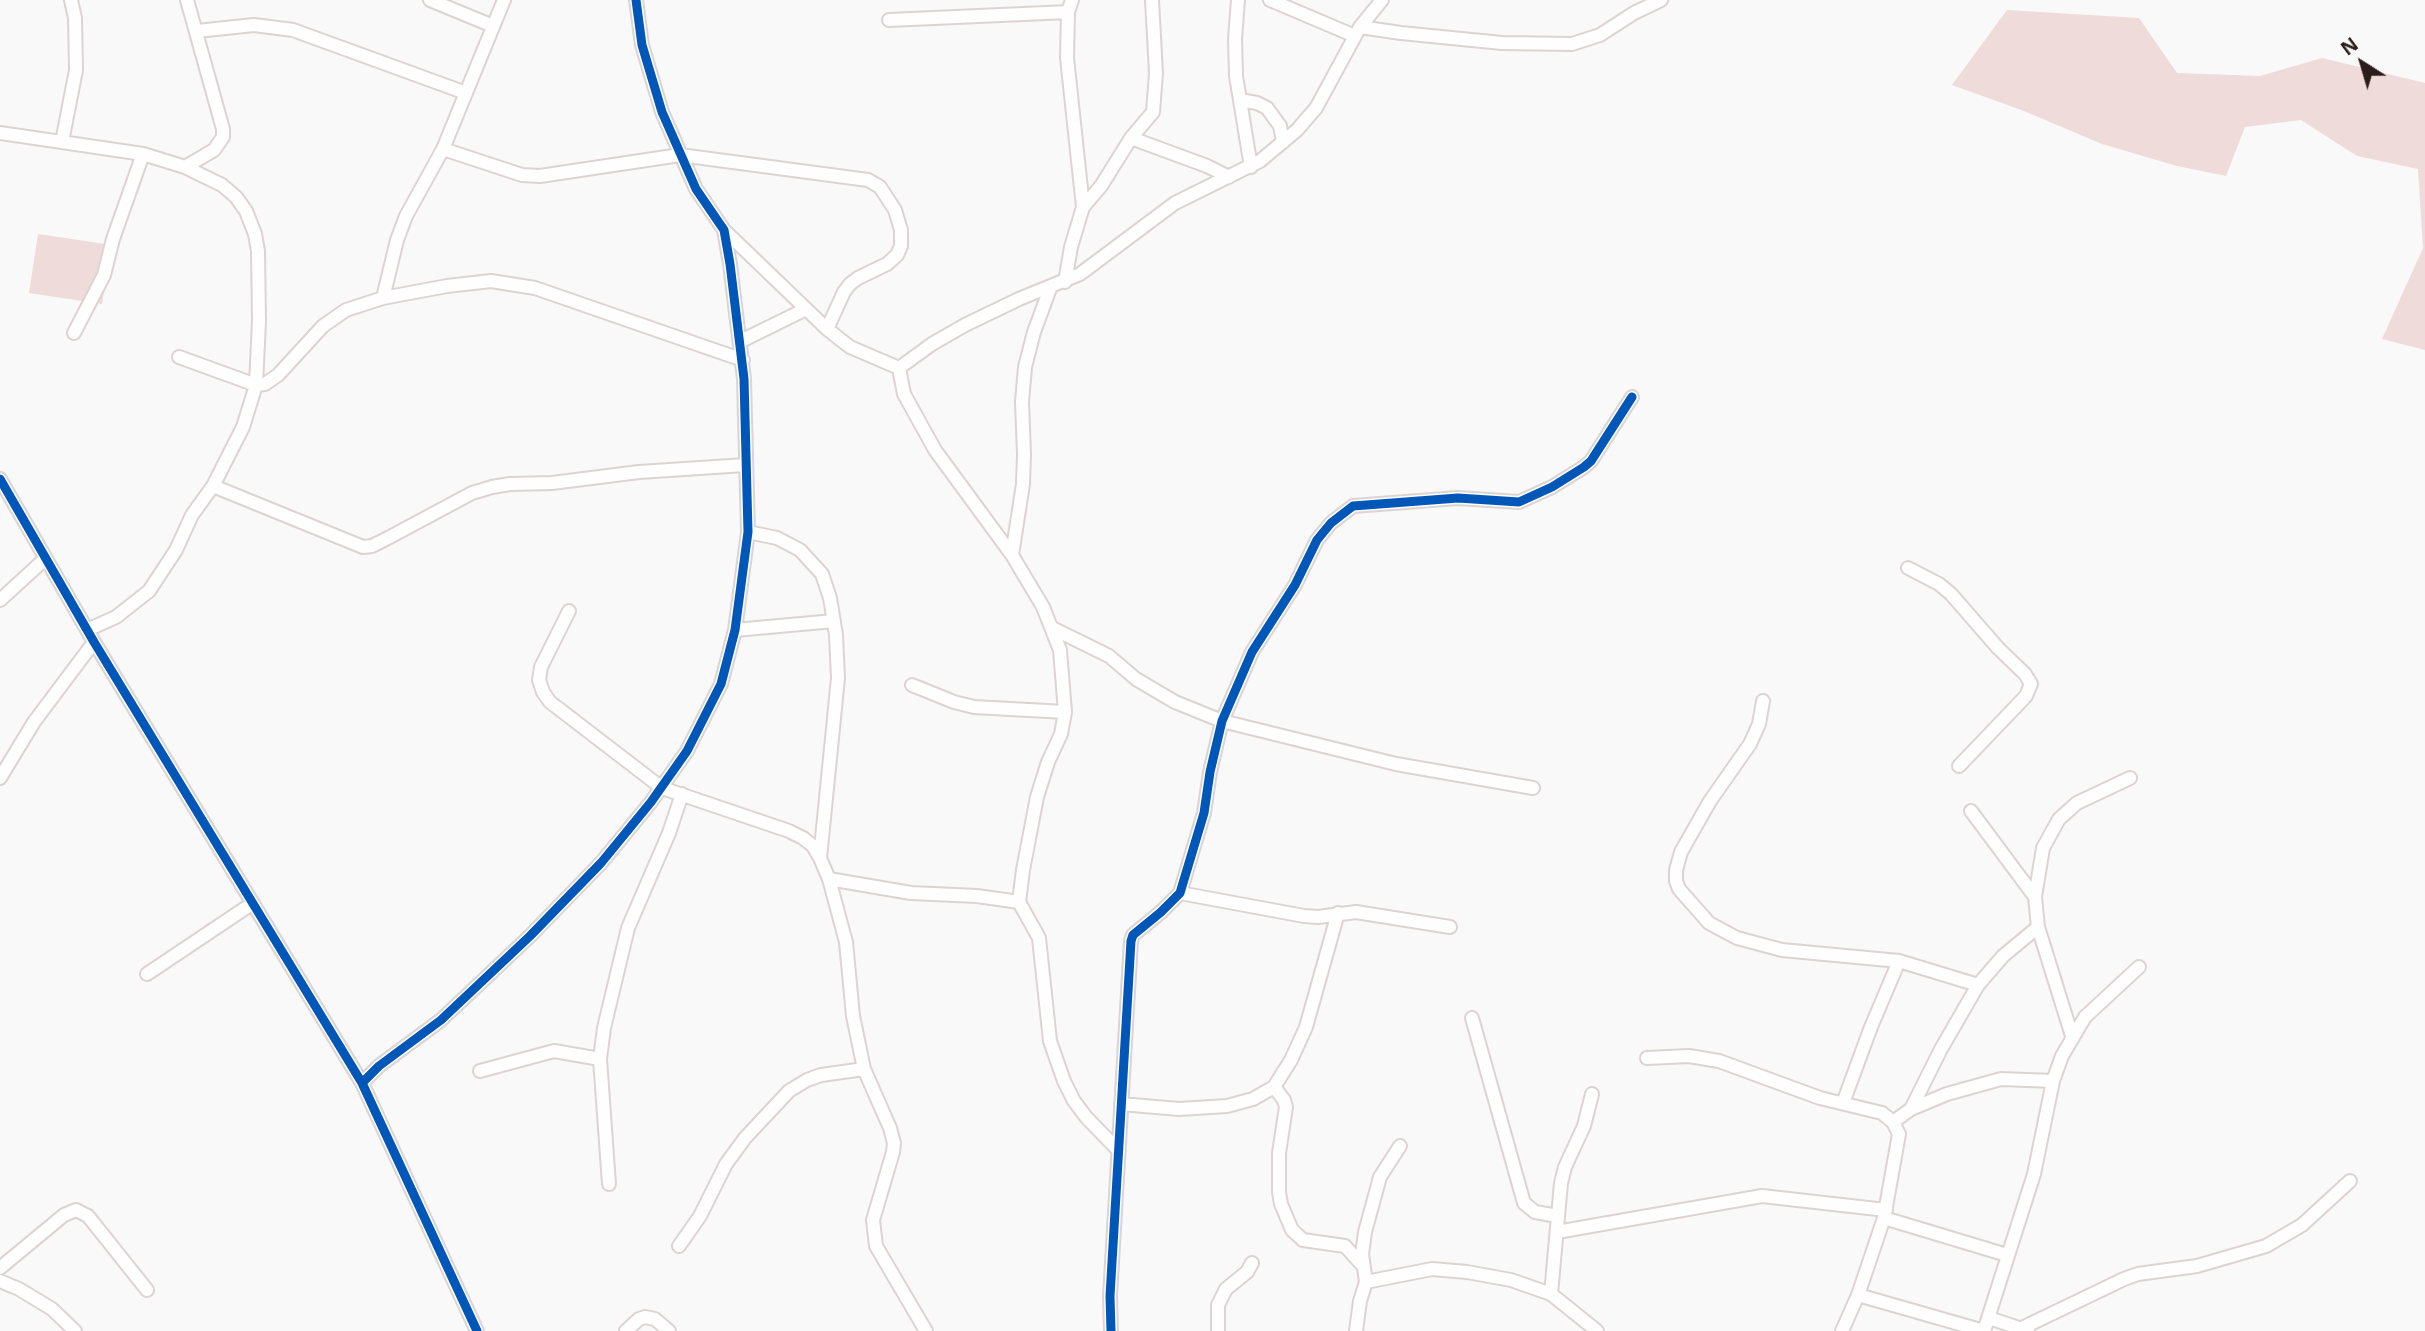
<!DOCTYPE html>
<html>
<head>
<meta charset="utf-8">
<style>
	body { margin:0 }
	#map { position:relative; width:2425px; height:1331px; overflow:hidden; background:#f9f9f9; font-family:"Noto Sans",sans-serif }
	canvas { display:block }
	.north { position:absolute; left:2327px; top:28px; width:70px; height:70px; -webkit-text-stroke:5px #f9f9f9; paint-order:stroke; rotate:323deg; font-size:19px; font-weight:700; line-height:28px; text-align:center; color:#2b1d1c }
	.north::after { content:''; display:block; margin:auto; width:24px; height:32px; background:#2b1d1c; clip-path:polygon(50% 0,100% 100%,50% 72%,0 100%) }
</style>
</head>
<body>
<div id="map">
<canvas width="2425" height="1331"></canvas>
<div class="north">N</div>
</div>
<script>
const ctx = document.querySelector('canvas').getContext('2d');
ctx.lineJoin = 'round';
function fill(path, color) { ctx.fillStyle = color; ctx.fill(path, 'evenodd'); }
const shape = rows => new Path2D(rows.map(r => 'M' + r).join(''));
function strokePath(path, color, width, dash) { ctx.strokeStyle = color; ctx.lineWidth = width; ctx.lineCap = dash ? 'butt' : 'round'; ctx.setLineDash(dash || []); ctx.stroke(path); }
fill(shape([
	[2007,10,2139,18,2177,73,2260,76,2322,58,2425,83,2425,350,2382,339,2423,248,2418,169,2357,156,2301,120,2245,127,2226,176,2177,166,2102,144,2024,111,1952,85],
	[38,234,112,245,102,304,29,293]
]), '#efdbda');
const minor = shape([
	[430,0,493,26],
	[1238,0,1235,39,1236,76,1251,167],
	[1270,0,1355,36],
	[889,20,1068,12],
	[1360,27,1401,33,1502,43,1572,44,1600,35,1634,13,1661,0],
	[197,31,254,25,293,30,466,93],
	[1240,100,1257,103,1267,108,1280,126,1283,142],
	[0,133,143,154,185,167,222,185,236,197,246,211,255,234,258,251,259,321,256,385,243,427,213,486,192,515,176,550,149,591,116,617,87,630],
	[1131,138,1207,166,1229,177],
	[62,142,76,70,75,18,71,0],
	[443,149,522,175,540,176,680,155,868,180,880,187,895,210,901,230,901,246,897,255,887,264,858,278,850,284,844,292,827,329],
	[185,167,214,150,223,137,223,129,187,0],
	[1083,207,1101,186,1131,138,1153,112,1156,73,1152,0],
	[724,230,827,329,850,347,899,368,904,394,935,450,1012,555,1043,607,1060,650,1065,712,1061,734,1048,762,1037,797,1023,870,1019,902,1039,938,1050,1041,1064,1081,1074,1101,1086,1117,1119,1151],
	[1065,282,1071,247,1083,207,1067,58,1068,12,1072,0],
	[383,298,397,240,406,216,443,149,504,0],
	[74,333,104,275,113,239,143,154],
	[741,341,806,309],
	[179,357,256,385,265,384,278,375,323,326,346,310,383,298,447,286,491,281,535,288,743,360],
	[899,368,932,344,965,325,1019,299,1080,274,1175,203,1260,161,1297,130,1316,108,1360,27,1382,0],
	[0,479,94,642,362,1083,477,1331],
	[213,486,363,547,372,546,388,538,472,493,492,487,510,484,552,483,639,472,745,465],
	[748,532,777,538,800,550,822,574,830,598,836,635,838,678,820,858],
	[1012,555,1023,484,1024,454,1022,402,1025,367,1034,332,1051,286],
	[1908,568,1939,584,1951,594,1998,648,2025,674,2031,684,2026,696,1959,766],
	[0,600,45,559],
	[569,611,541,667,539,680,543,692,550,702,662,788,789,831,803,838,813,846,820,858,829,879,846,942,853,1016,864,1069,890,1128,894,1143,893,1152,873,1220,876,1246,926,1331],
	[1052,628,1109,656,1136,679,1175,702,1222,721,1396,764,1533,788],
	[735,630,834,621],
	[912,685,954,702,974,707,1065,712],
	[1763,701,1759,724,1750,744,1710,801,1681,852,1676,870,1676,881,1679,889,1709,923,1737,938,1782,950,1899,961],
	[0,778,34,722,94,642],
	[1971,811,2035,897,2038,927,2072,1036],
	[829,879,911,893,977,896,1019,902],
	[1180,893,1304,916,1318,917,1356,912,1450,927],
	[2035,897,2043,848,2059,819,2077,803,2130,778],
	[147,974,253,903],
	[1472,1018,1524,1203,1535,1212,1558,1216],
	[1647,1058,1689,1056,1719,1061,1820,1098,1882,1113,1893,1122],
	[480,1071,554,1051,600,1059],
	[362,1083,379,1066,441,1020,530,936,601,863,651,802,687,751,721,684,735,630,748,532,744,379,730,264,724,230,696,189,662,112,642,45,636,0],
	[1274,1087,1284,1100,1286,1107,1279,1153,1279,1192,1281,1204,1292,1230,1303,1240,1345,1246,1364,1267],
	[1843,1103,1871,1027,1899,961,1978,985],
	[1121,1104,1179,1109,1227,1106,1253,1099,1274,1087,1291,1060,1306,1027,1338,913],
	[1911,1109,1947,1094,2001,1079,2053,1081],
	[609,1184,600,1059,604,1028,628,928,669,833,682,794],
	[1884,1218,2007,1255],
	[1557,1232,1762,1196,1886,1210],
	[679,1246,700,1216,726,1164,745,1138,789,1091,807,1080,821,1075,864,1069],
	[0,1268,64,1215,76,1210,88,1216,147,1290],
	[0,1281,19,1289,52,1309,75,1331],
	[1366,1282,1432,1269,1467,1272,1511,1280,1551,1294,1597,1331],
	[1551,1294,1561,1183,1565,1167,1584,1126,1592,1094],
	[1858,1295,1984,1331],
	[1989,1318,2028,1331],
	[2022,1328,2124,1279,2138,1274,2197,1266,2266,1246,2302,1225,2350,1181],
	[626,1331,639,1319,645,1317,655,1319,669,1331],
	[1111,1331,1110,1296,1131,941,1133,935,1161,912,1180,893,1204,813,1210,772,1222,721,1252,652,1295,585,1317,540,1331,523,1353,506,1458,498,1519,502,1552,487,1584,467,1591,461,1632,397],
	[1218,1331,1218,1305,1226,1289,1247,1272,1252,1263],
	[1356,1331,1360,1301,1366,1282,1362,1254,1365,1232,1380,1177,1400,1146],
	[1842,1331,1858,1295,1884,1218,1899,1134,1893,1122,1911,1109,1941,1049,1978,985,2003,956,2038,927],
	[1984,1331,2034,1174,2053,1081,2062,1056,2085,1017,2139,967]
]);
strokePath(minor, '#dcd4d3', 16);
strokePath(minor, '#fefefe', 12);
strokePath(shape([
	[0,479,94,642,362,1083,477,1331],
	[362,1083,379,1066,441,1020,530,936,601,863,651,802,687,751,721,684,735,630,748,532,744,379,730,264,724,230,696,189,662,112,642,45,636,0],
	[1111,1331,1110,1296,1131,941,1133,935,1161,912,1180,893,1204,813,1210,772,1222,721,1252,652,1295,585,1317,540,1331,523,1353,506,1458,498,1519,502,1552,487,1584,467,1591,461,1632,397]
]), '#0057b8', 9);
</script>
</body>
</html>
